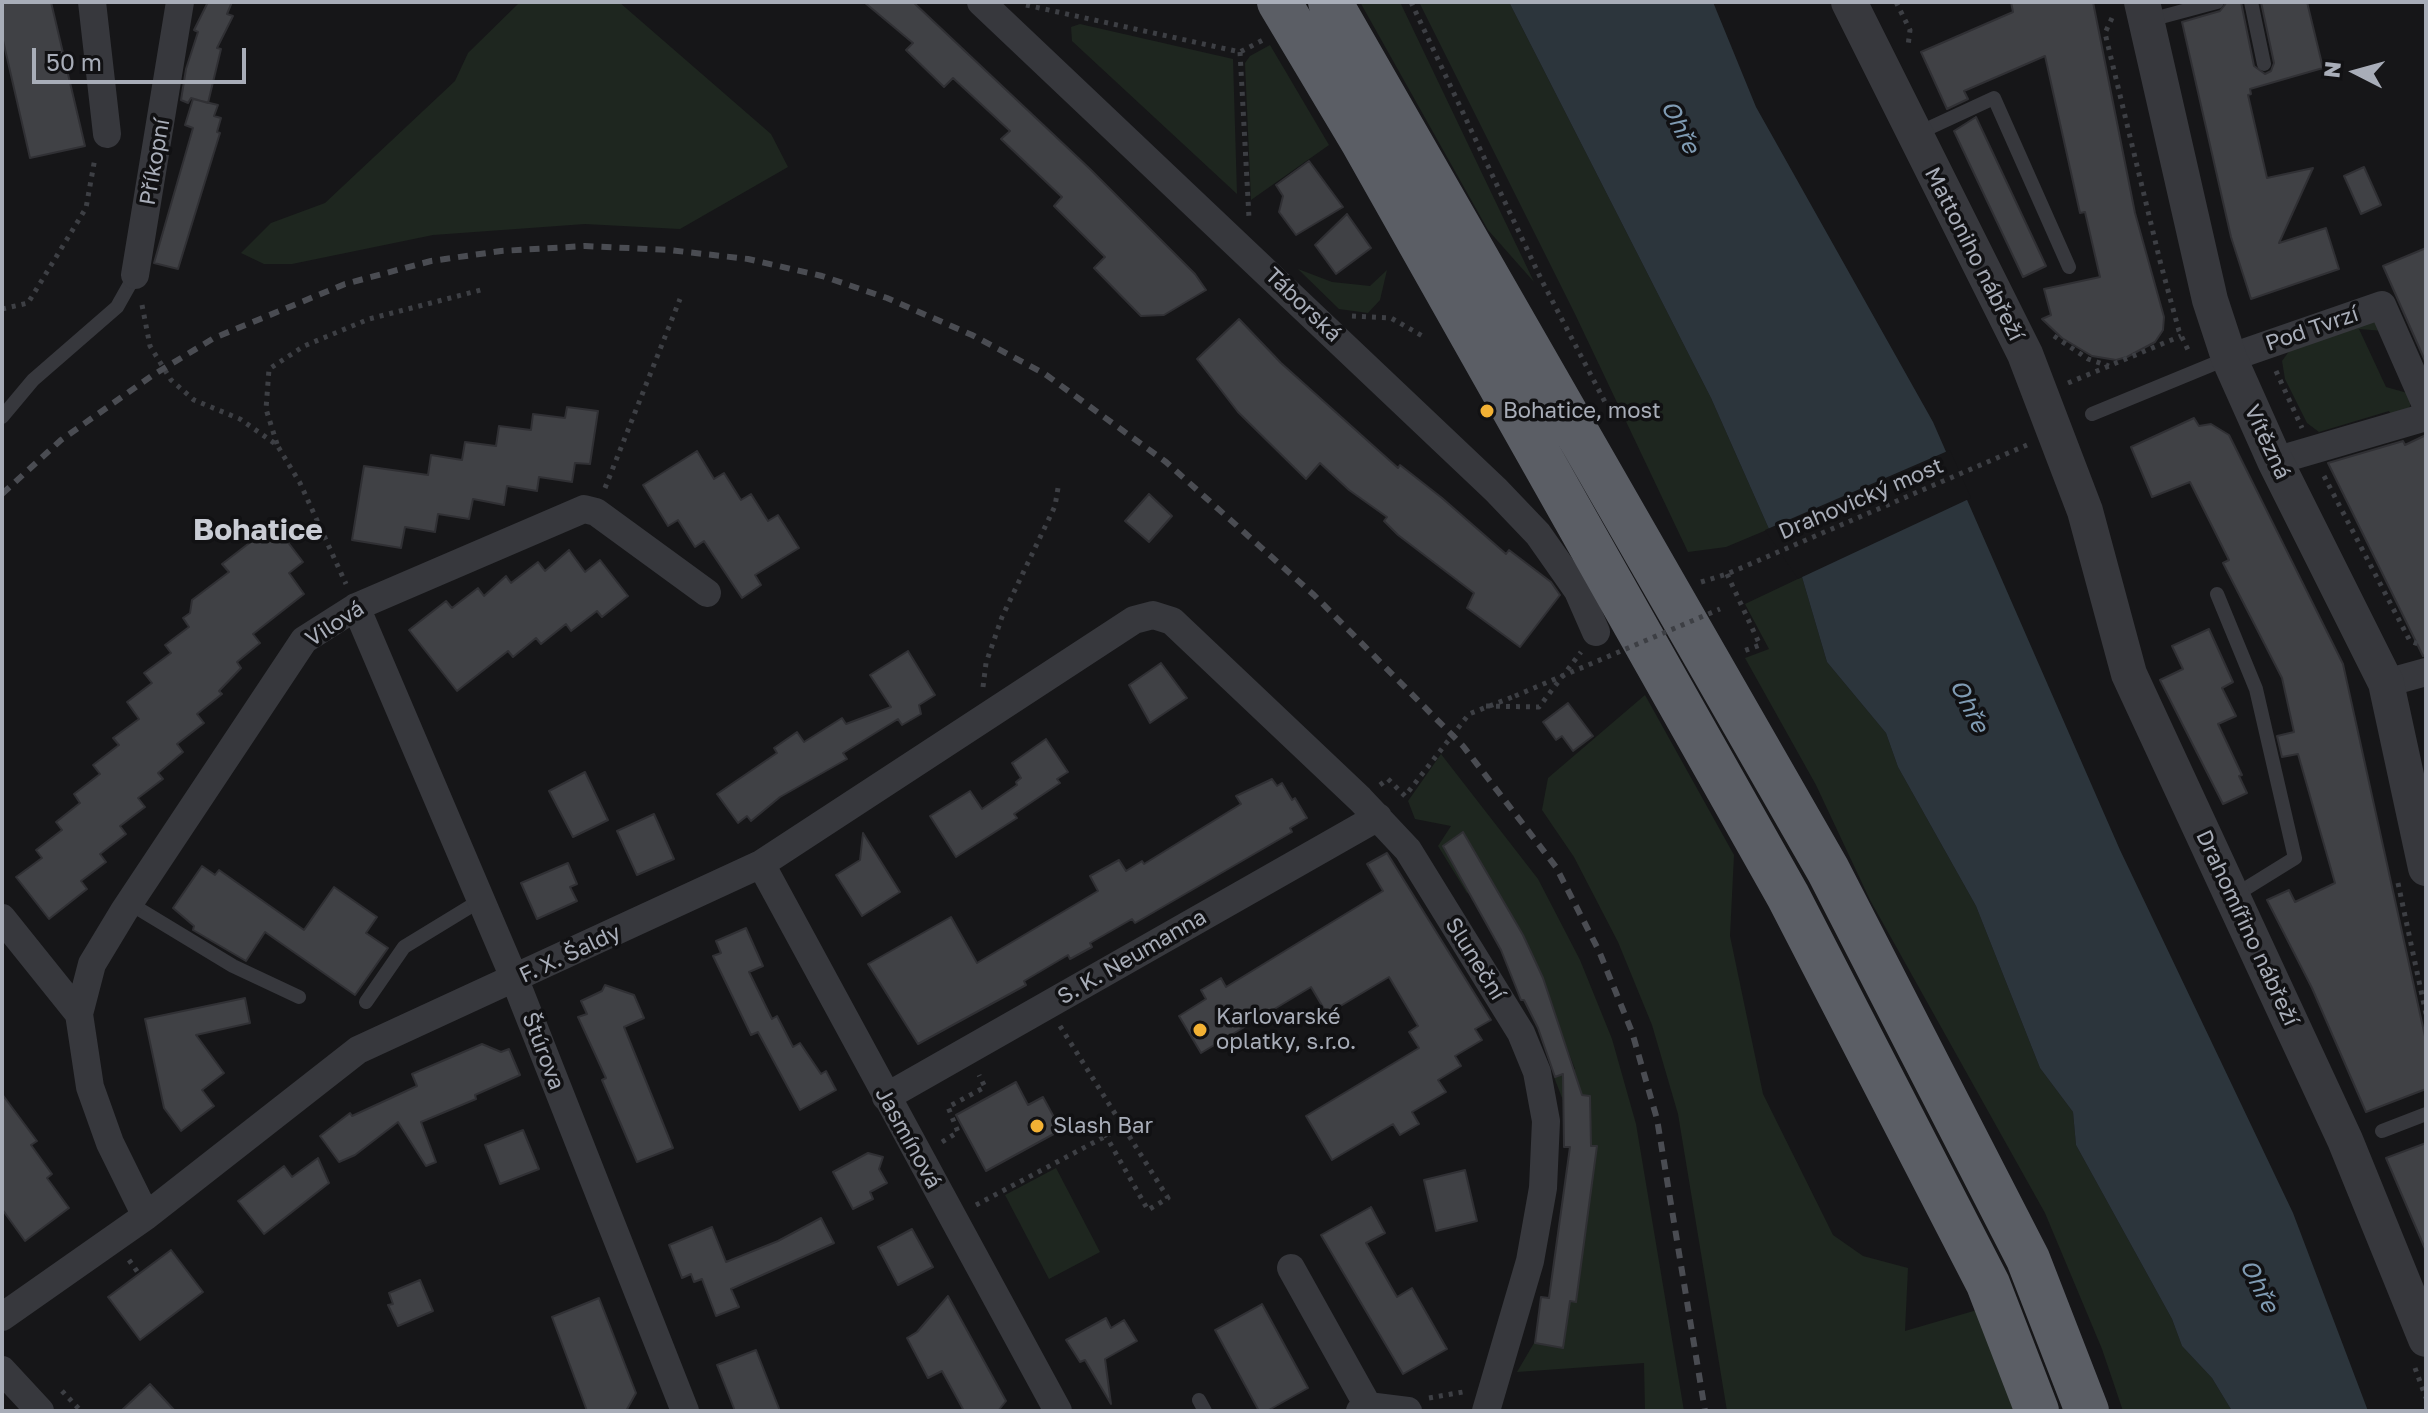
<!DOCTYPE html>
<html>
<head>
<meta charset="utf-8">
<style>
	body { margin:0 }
	#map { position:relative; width:2428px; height:1413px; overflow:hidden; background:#161618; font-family:"Golos Text",sans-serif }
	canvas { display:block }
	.frame { position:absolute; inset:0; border:4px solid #a8adb8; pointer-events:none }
	.north { position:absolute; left:2316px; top:32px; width:80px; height:80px; -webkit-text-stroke:6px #111113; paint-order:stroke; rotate:276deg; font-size:22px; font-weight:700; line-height:32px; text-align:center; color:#a8adb8 }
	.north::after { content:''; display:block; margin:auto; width:28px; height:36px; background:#a8adb8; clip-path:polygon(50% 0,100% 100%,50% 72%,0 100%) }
	.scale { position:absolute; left:32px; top:48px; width:214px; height:36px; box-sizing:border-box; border:4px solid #a8adb8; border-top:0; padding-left:10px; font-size:24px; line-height:28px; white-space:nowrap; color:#a8adb8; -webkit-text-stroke:6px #111113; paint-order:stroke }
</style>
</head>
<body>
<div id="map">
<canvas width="2428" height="1413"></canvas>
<div class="frame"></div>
<div class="north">N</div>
<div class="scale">50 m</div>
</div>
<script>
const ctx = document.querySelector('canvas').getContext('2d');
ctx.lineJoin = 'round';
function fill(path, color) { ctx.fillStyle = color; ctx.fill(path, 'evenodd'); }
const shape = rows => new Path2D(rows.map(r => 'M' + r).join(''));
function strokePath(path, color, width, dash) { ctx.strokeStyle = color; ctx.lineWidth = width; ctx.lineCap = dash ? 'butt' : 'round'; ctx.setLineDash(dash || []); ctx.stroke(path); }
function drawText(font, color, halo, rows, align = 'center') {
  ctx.font = font + ' "Golos Text",sans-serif'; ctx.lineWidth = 7; ctx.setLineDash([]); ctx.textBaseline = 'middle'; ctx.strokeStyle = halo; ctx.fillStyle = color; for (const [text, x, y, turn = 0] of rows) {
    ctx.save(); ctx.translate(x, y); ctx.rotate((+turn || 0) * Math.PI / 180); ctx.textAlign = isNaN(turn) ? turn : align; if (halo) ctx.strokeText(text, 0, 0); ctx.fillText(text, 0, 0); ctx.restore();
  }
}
fill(shape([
	[520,2,619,2,771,134,788,167,680,229,585,224,433,235,292,264,264,264,241,253,271,223,325,203,455,81,468,53],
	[1360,2,1400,2,1534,282,1488,230],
	[1419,2,1509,2,1711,398,1769,529,1726,547,1688,552,1575,314],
	[1080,24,1233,59,1237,194,1072,41,1071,27],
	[1270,45,1329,145,1251,200,1245,63,1250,56],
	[1298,269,1332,282,1370,286,1387,270,1380,300,1368,313,1339,309],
	[2374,320,2384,331,2359,329,2386,387,2411,394,2410,406,2406,413,2392,417,2389,411,2319,432,2307,423,2285,379,2282,361,2290,350],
	[1802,577,1827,662,1886,733,1898,767,1976,906,2040,1068,2073,1112,2076,1145,2172,1319,2182,1346,2212,1378,2232,1411,2123,1411,2102,1349,2045,1213,1870,900,1816,785,1745,658,1769,649,1745,604],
	[1645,695,1734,855,1730,936,1763,1094,1833,1235,1863,1256,1908,1268,1905,1331,1977,1310,2017,1411,1727,1411,1678,1114,1652,1025,1618,942,1574,857,1542,810,1548,778],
	[1441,754,1538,879,1580,960,1612,1039,1636,1124,1684,1411,1645,1411,1644,1363,1517,1372,1534,1343,1563,1347,1570,1301,1576,1302,1597,1146,1591,1146,1590,1103,1564,1103,1554,1077,1575,1069,1524,936,1489,880,1467,893,1438,846,1451,826,1415,819,1408,801],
	[1056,1168,1100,1252,1049,1279,1005,1195]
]), '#1e261f');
fill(shape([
	[1509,2,1713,2,1756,107,1933,422,2120,850,2293,1213,2368,1411,2232,1411,2212,1378,2182,1346,2172,1319,2076,1145,2073,1112,2040,1068,1976,906,1898,767,1886,733,1827,662,1802,577,1769,529,1711,398]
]), '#2c353c');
fill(shape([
	[1950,450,1971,498,1798,579,1765,530]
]), '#161618');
const building = shape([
	[2,2,51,2,85,146,30,158,2,36,2,2],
	[208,2,232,2,227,14,233,16,217,48,221,49,208,103,191,98,188,103,181,100,186,69,198,32,194,30,208,2],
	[864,2,913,2,1090,169,1195,274,1206,290,1164,315,1141,316,1094,268,1105,257,1054,206,1062,197,1001,139,1010,131,953,78,944,87,906,50,913,43,864,2],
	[2011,2,2093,2,2135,213,2164,317,2163,330,2155,342,2127,357,2116,360,2092,356,2062,338,2042,319,2051,315,2044,289,2100,277,2085,212,2080,213,2045,56,1964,91,1968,99,1947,109,1921,52,2013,12,2011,2],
	[2227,2,2241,2,2254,66,2265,74,2271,71,2274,63,2261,2,2307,2,2323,68,2250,89,2251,94,2248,95,2267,178,2313,168,2279,243,2326,228,2339,269,2251,299,2231,237,2182,22,2220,11,2227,2],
	[193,99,218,105,214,116,221,118,217,132,220,133,178,269,154,263,193,128,185,125,193,99],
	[1976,117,2046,266,2023,277,1954,131,1976,117],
	[1309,161,1343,207,1296,235,1279,212,1283,196,1276,185,1309,161],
	[2364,167,2381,205,2361,214,2344,176,2364,167],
	[1347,214,1371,248,1336,274,1315,245,1347,214],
	[2426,248,2426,363,2383,266,2426,248],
	[1239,319,1281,363,1398,468,1400,465,1442,498,1506,554,1509,550,1551,582,1560,595,1520,647,1467,608,1474,593,1398,535,1384,521,1387,517,1349,490,1320,463,1306,479,1238,412,1197,359,1239,319],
	[567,407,598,411,590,464,575,463,572,482,539,477,537,491,507,486,504,505,473,499,469,519,438,514,435,532,405,527,401,548,352,540,364,466,428,475,431,455,462,460,465,442,496,446,499,426,531,430,533,414,565,418,567,407],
	[2194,418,2199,426,2211,424,2229,435,2343,664,2426,1041,2426,1089,2366,1112,2312,988,2267,900,2289,890,2295,902,2335,883,2298,754,2282,757,2277,736,2294,732,2282,678,2223,563,2229,560,2190,482,2152,497,2131,447,2194,418],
	[2426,435,2426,655,2423,656,2328,463,2403,441,2405,445,2426,435],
	[697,451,714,479,724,473,741,500,751,494,768,521,778,515,799,548,755,575,761,585,742,598,704,541,695,547,678,520,668,526,643,485,697,451],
	[1149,494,1172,516,1149,542,1125,521,1149,494],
	[274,524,303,562,289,573,304,594,253,634,260,643,237,662,241,668,219,691,222,694,197,714,204,723,177,744,183,752,158,773,163,779,138,798,145,807,120,826,126,834,100,854,106,862,81,881,87,889,49,919,16,877,42,858,36,850,62,830,56,822,80,803,74,794,100,774,93,765,119,745,113,738,139,719,127,702,152,683,144,673,171,653,165,645,189,627,183,618,190,613,192,600,229,572,222,564,274,524],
	[569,550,585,572,600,560,628,596,602,617,597,611,571,631,566,624,541,644,536,638,513,657,508,651,457,691,409,630,446,601,452,608,478,588,484,596,506,576,511,583,538,562,545,571,569,550],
	[2209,629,2233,682,2222,688,2236,716,2218,724,2242,775,2239,776,2247,793,2223,804,2160,680,2183,669,2172,646,2209,629],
	[908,651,935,695,919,705,921,714,902,725,898,719,843,753,847,759,780,797,751,821,747,816,738,823,717,794,777,753,774,748,797,732,804,742,842,718,846,724,891,707,870,675,908,651],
	[1161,663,1187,698,1150,723,1129,685,1161,663],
	[1568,703,1593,736,1573,751,1562,736,1556,740,1543,722,1568,703],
	[1046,739,1068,772,1057,779,1060,783,1014,814,1017,818,956,857,930,816,970,791,982,809,1017,785,1016,782,1021,778,1012,763,1046,739],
	[585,772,608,820,573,837,549,791,585,772],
	[1272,779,1277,786,1282,783,1292,800,1295,798,1307,818,1290,828,1292,832,1135,923,1132,919,1090,943,1092,947,1070,959,1068,955,1024,981,1026,985,918,1044,868,964,951,917,977,963,1098,891,1090,876,1119,860,1126,871,1142,861,1144,864,1241,804,1236,796,1272,779],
	[654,814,674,859,637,875,617,831,654,814],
	[1463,832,1523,935,1543,978,1582,1095,1590,1096,1591,1146,1597,1146,1576,1302,1570,1301,1563,1348,1535,1343,1541,1297,1549,1298,1570,1147,1564,1147,1563,1074,1555,1077,1538,1028,1524,1000,1521,1000,1501,950,1443,846,1463,832],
	[863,833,900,892,862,916,836,875,860,860,863,833],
	[1387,853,1491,1020,1475,1029,1482,1040,1455,1056,1461,1066,1438,1080,1446,1092,1412,1112,1419,1124,1400,1135,1393,1124,1332,1160,1306,1116,1419,1048,1409,1032,1418,1026,1389,977,1327,1014,1311,987,1201,1053,1179,1016,1206,999,1201,990,1221,978,1226,987,1383,891,1367,864,1387,853],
	[568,863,577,884,570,887,577,901,537,919,521,883,568,863],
	[202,866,215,875,219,870,304,930,334,887,377,917,366,933,388,948,355,995,265,932,246,961,193,930,194,926,173,908,202,866],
	[746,928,763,966,749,972,772,1019,777,1016,793,1047,800,1043,821,1074,826,1071,836,1090,800,1110,758,1032,751,1035,713,956,721,953,716,941,746,928],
	[605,985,634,995,644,1018,624,1027,673,1148,637,1162,602,1080,606,1078,578,1017,587,1014,581,1001,602,991,605,985],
	[245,998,250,1023,196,1035,224,1073,202,1090,214,1106,181,1131,164,1108,145,1019,245,998],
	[482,1044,501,1052,509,1049,520,1075,475,1095,476,1099,421,1122,436,1162,426,1166,398,1122,355,1155,339,1162,320,1136,350,1113,352,1116,417,1086,412,1074,482,1044],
	[1016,1082,1028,1105,1043,1097,1061,1130,986,1171,956,1115,1016,1082],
	[2,1094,37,1141,31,1145,52,1174,47,1178,69,1208,25,1241,2,1209,2,1094],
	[523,1130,539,1169,500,1184,485,1145,523,1130],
	[2426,1143,2426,1251,2386,1158,2426,1143],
	[868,1153,883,1157,879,1169,887,1183,870,1192,873,1199,853,1209,833,1172,868,1153],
	[318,1158,329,1183,264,1234,238,1201,284,1166,292,1177,318,1158],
	[1465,1170,1477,1221,1436,1231,1424,1180,1465,1170],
	[1371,1207,1385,1233,1366,1243,1397,1297,1412,1288,1447,1349,1403,1374,1321,1235,1371,1207],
	[821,1218,834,1243,731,1289,739,1307,716,1316,702,1279,694,1282,691,1274,682,1278,669,1245,712,1227,726,1262,778,1241,821,1218],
	[912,1229,933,1267,898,1285,878,1247,912,1229],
	[171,1250,203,1292,140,1340,108,1297,171,1250],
	[420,1280,433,1311,398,1326,388,1305,393,1304,389,1293,420,1280],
	[948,1296,1006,1401,998,1411,964,1411,942,1371,928,1378,907,1338,917,1332,948,1296],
	[599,1298,636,1393,626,1411,587,1411,552,1317,599,1298],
	[1262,1304,1308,1388,1267,1411,1259,1411,1215,1330,1262,1304],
	[1106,1318,1111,1328,1124,1320,1137,1341,1105,1359,1111,1404,1085,1360,1080,1362,1066,1340,1106,1318],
	[756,1350,780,1411,735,1411,717,1365,756,1350],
	[150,1384,175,1411,121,1411,150,1384]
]);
fill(building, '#404145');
strokePath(building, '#303034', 2);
strokePath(shape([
	[1411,2,1542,281,1606,404],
	[1896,2,1910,30,1908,46],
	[1026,5,1240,52,1263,40],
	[2112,18,2105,33,2160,261,2179,331,2189,352],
	[1240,52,1249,218],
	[142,305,150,346,171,380,194,400,240,419,277,445,300,483,346,584],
	[2,309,28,303,86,208,95,158],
	[1352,316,1391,318,1426,338],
	[2054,336,2088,359,2109,366],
	[2276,371,2302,428],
	[2068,383,2181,336],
	[277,444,266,409,269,369,304,346,369,319,481,290],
	[2324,476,2410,641,2421,645],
	[605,488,680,299],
	[1727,574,1760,645,1741,652],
	[1701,582,1727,574,2027,445],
	[983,687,986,663,1002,617,1055,506,1058,488],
	[1486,706,1539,707,1581,652],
	[1380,785,1388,779,1405,796,1469,714,1515,696],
	[2398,883,2426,1014],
	[1060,1026,1168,1198,1148,1210,1106,1136],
	[942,1142,958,1132,948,1107,985,1087,979,1075],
	[976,1205,1123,1127],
	[129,1260,139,1274],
	[2415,1368,2426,1398],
	[62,1391,81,1411],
	[1429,1398,1463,1392]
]), '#3d3f44', 5, [4, 6]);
strokePath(shape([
	[2251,2,2264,64],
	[2146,21,2217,2],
	[1914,135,1994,98,2069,267],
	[2092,414,2228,358],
	[2,417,33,380,117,307,135,275],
	[2217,594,2256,689,2295,858,2232,897],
	[129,903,233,966,299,997],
	[366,1002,404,947,481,900],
	[2382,1131,2426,1114],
	[1199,1400,1205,1411]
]), '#37383d', 14);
strokePath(shape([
	[92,2,107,134],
	[981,2,1496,490,1538,534,1578,591,1596,632],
	[135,275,180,2],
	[2229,358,2382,305,2426,405],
	[2275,461,2426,417],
	[356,607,515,980,685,1411],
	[2386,683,2426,672],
	[761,864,1058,1411],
	[2,918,79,1014],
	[886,1097,1378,817],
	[146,1216,110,1143,90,1087,79,1014,92,964,124,911,304,640,356,607,584,509,596,512,707,593],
	[1291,1268,1368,1406],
	[2,1317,146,1216,358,1050,761,864,1134,620,1153,615,1172,621,1360,799,1408,850,1521,1033,1537,1072,1546,1121,1543,1188,1530,1261,1486,1411],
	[2,1370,40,1411],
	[1360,1411,1368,1406,1408,1411]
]), '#37383d', 28);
strokePath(shape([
	[1849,2,2025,354,2085,511,2129,674,2345,1140,2426,1339],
	[2142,2,2210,300,2229,358,2275,461,2386,683,2426,868]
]), '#37383d', 36);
strokePath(shape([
	[1279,2,1362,141,1788,896,1988,1284,2037,1411],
	[1330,2,1828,870,2028,1259,2087,1411]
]), '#5b5e65', 44);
strokePath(shape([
	[2,494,61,440,153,375,214,338,345,284,431,261,501,251,585,246,669,250,748,259,822,276,887,298,972,335,1045,374,1166,462,1314,595,1463,746,1556,867,1599,951,1632,1032,1657,1119,1705,1411]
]), '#4a4c52', 6, [10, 8]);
strokePath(shape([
	[1515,696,1720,609]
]), '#3d3f44', 5, [4, 6]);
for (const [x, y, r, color] of [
	[1487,411,8,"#f2b134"],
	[1200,1030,8,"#f2b134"],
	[1037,1126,8,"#f2b134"]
]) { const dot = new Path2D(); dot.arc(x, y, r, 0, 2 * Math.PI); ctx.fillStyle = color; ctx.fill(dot); strokePath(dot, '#111113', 3); }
drawText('22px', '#a8adb8', '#111113', [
	["Příkopní",155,162,-80],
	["Mattoniho nábřeží",1974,254,63],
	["Táborská",1303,305,44],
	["Pod Tvrzí",2312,329,-19],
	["Vítězná",2267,442,65],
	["Drahovický most",1861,499,-23],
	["Vilová",335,624,-33],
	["Drahomířino nábřeží",2247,928,65],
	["F. X. Šaldy",570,954,-25],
	["S. K. Neumanna",1132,957,-30],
	["Sluneční",1475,959,58],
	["Štúrova",543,1051,69],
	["Jasmínová",908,1138,61]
]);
drawText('22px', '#a8adb8', '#111113', [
	["Bohatice, most",1503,411],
	["Karlovarské",1216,1017],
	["oplatky, s.r.o.",1216,1042],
	["Slash Bar",1053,1126]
], 'left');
drawText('italic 24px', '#7f9bb3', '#111113', [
	["Ohře",1680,127,63],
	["Ohře",1969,706,63],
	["Ohře",2259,1286,63]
]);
drawText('bold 30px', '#c9ccd4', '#111113', [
	["Bohatice",258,530]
]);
</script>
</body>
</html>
